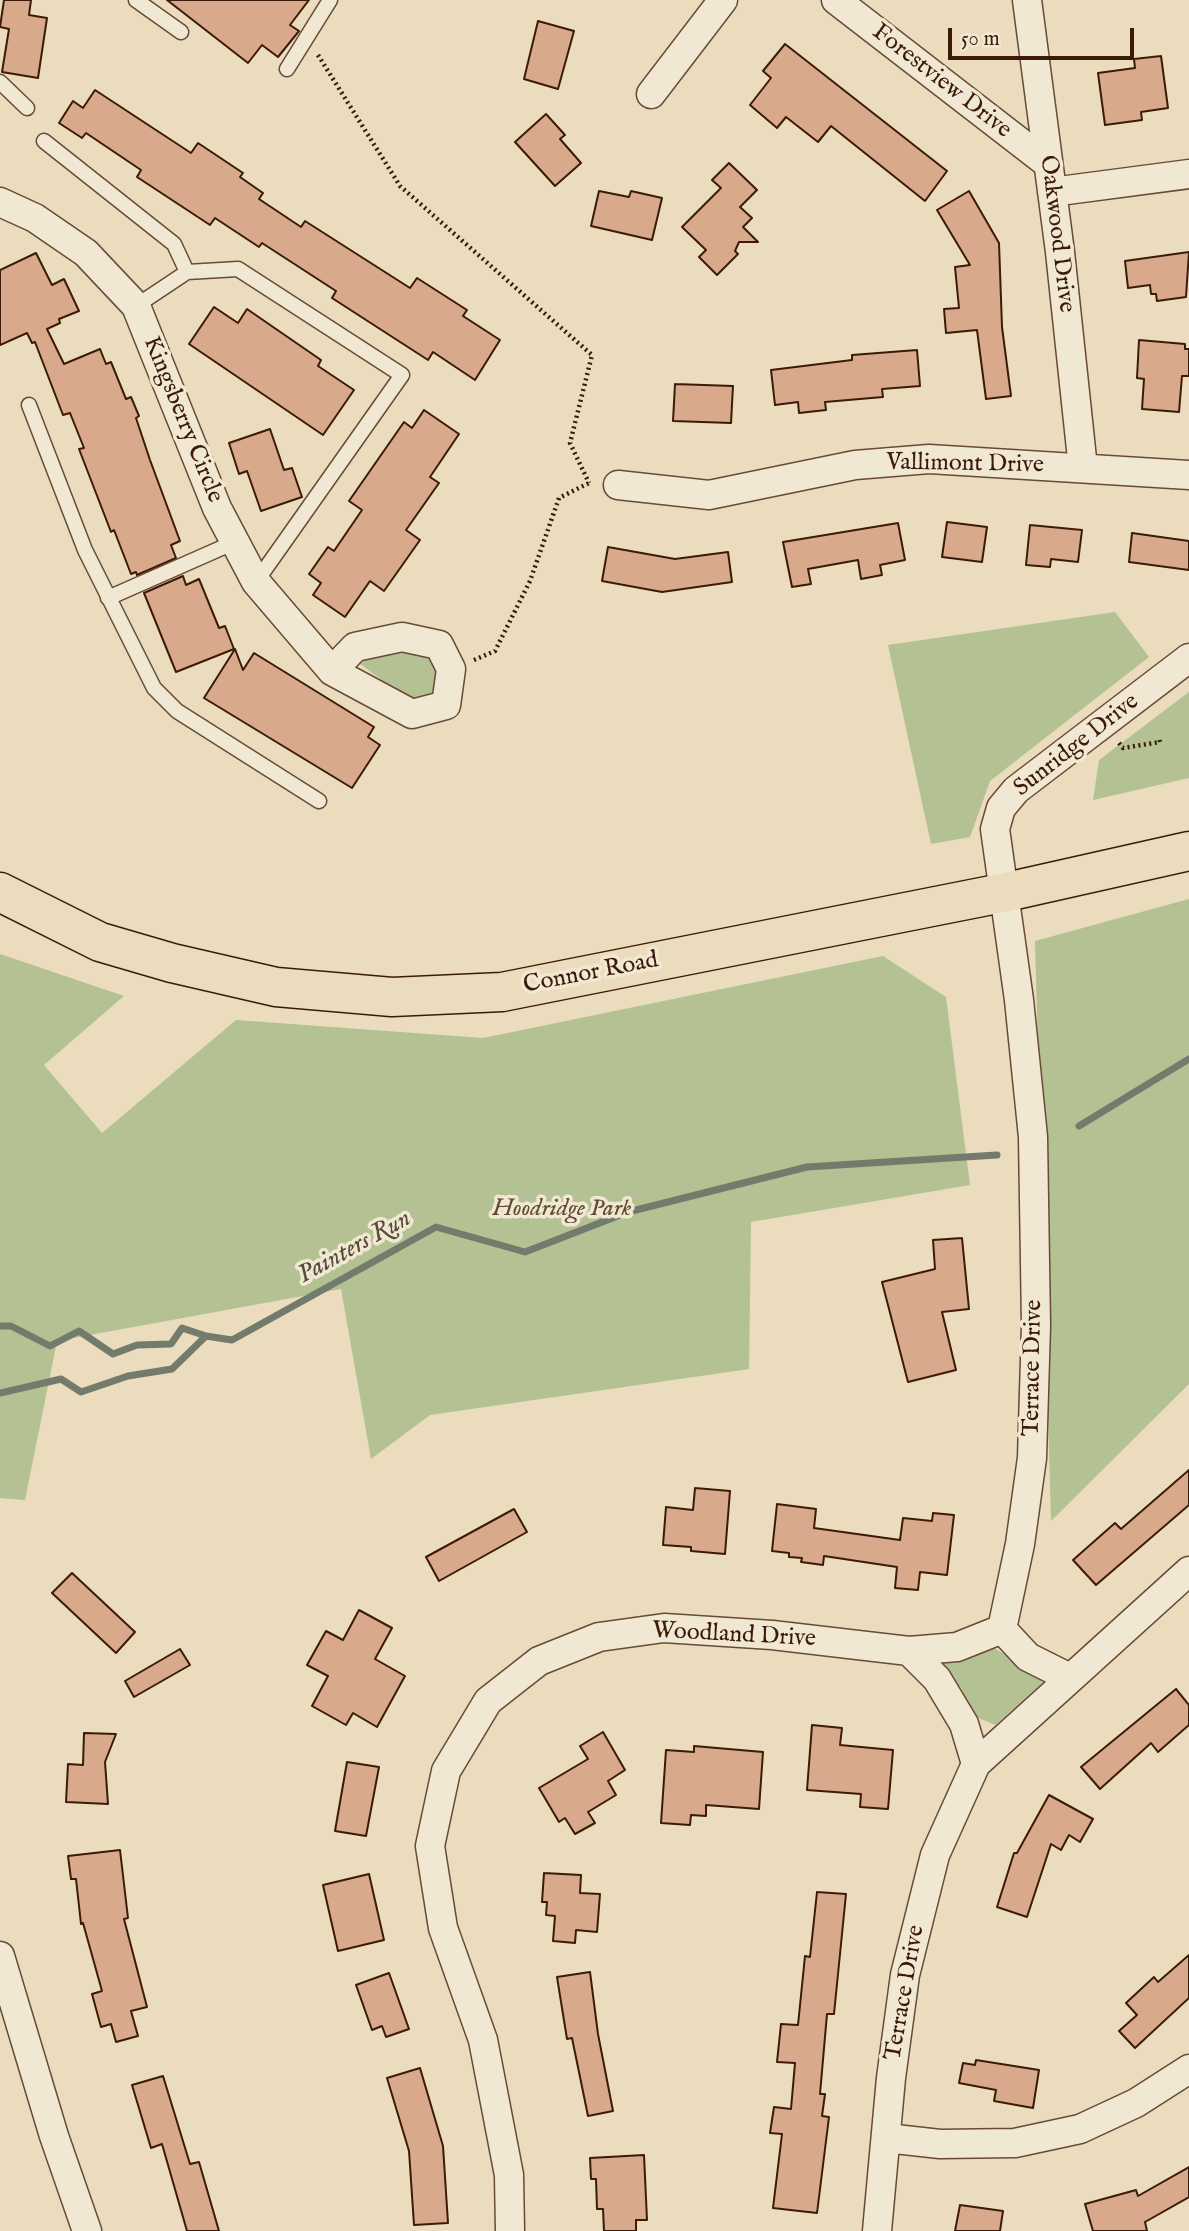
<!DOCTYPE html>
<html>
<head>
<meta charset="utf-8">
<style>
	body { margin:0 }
	#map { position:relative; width:1189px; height:2231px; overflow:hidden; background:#eadcbc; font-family:"IM FELL English",serif }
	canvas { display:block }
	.scale { position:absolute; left:948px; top:28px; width:186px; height:32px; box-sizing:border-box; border:4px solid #3c1a09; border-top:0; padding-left:9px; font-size:21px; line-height:24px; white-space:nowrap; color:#3c1a09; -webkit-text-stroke:5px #f1e8d3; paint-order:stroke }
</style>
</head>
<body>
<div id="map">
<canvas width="1189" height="2231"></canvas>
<div class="scale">50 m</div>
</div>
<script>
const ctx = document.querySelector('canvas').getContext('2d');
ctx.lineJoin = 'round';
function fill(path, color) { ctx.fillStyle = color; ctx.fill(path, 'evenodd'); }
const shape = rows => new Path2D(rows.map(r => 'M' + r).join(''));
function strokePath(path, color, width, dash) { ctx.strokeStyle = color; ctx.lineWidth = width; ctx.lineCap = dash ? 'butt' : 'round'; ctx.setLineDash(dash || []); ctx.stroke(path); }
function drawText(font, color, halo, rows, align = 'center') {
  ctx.font = font + ' "IM FELL English",serif'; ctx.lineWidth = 7; ctx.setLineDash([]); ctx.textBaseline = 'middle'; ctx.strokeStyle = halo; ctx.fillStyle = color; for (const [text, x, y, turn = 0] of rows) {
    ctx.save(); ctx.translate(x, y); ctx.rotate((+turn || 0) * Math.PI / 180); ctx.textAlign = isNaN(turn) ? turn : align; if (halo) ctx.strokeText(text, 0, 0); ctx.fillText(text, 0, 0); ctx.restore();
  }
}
fill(shape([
	[1115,612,1149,657,990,781,970,837,931,844,888,645],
	[413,652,427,655,437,663,439,684,431,696,418,700,405,697,360,664,361,656],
	[1189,692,1189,778,1093,800,1099,760],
	[1189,899,1189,1384,1051,1521,1035,941],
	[0,954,124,996,44,1065,102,1133,236,1020,483,1038,883,956,946,997,970,1185,751,1222,749,1369,430,1415,371,1459,341,1289,57,1341,25,1500,0,1498],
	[985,1648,994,1648,1006,1655,1020,1668,1041,1679,1042,1683,995,1725,974,1716,961,1688,944,1667,944,1663]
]), '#b4c193');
strokePath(shape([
	[1079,1126,1189,1059],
	[0,1326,11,1326,50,1346,79,1331,113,1354,137,1345,171,1344,182,1328,206,1336],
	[0,1393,61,1379,81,1392,128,1376,172,1369,206,1336,232,1340,436,1227,525,1252,628,1212,807,1167,997,1155]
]), '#737b6c', 7);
const building = shape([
	[4,0,31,0,29,15,47,18,38,78,2,72,9,29,0,27,4,0],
	[167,0,309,0,290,25,299,31,278,57,262,45,248,63,167,0],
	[538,21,574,31,558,89,524,79,538,21],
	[785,44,947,171,925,201,831,126,818,142,786,117,777,128,750,105,771,78,763,71,785,44],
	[1161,56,1168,108,1141,112,1142,120,1105,125,1098,73,1135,68,1134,59,1161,56],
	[95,90,191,153,198,143,243,173,240,177,263,193,259,199,301,227,305,221,410,288,417,278,467,310,463,316,500,340,475,380,433,352,428,360,332,298,336,291,262,243,259,247,215,218,210,225,137,177,141,170,86,133,82,138,59,123,73,101,83,108,95,90],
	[546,114,565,135,560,139,581,163,555,186,515,142,546,114],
	[729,163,757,190,740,207,752,218,743,227,758,242,739,242,735,251,738,254,717,275,699,257,706,250,682,227,721,188,712,180,729,163],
	[599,191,629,197,631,191,662,198,652,240,591,226,599,191],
	[969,191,999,243,1002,327,1011,396,986,399,977,330,946,333,944,309,959,308,955,267,970,265,937,210,969,191],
	[1189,252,1186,297,1157,301,1156,294,1151,294,1150,285,1128,288,1125,261,1189,252],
	[36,253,52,285,64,279,79,311,59,319,60,323,47,329,64,364,100,349,106,364,111,362,126,399,131,397,139,416,136,418,150,460,180,541,171,545,176,558,137,575,136,572,131,574,114,530,111,532,79,449,84,448,70,413,63,415,35,342,32,343,27,333,0,345,0,270,36,253],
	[214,307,238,323,247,309,321,360,318,366,354,390,323,435,189,344,214,307],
	[1139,340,1185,344,1185,349,1189,349,1189,376,1182,376,1179,412,1142,409,1144,379,1137,378,1139,340],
	[917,350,920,386,882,389,883,397,825,402,826,410,799,413,798,402,775,405,771,370,852,360,852,355,917,350],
	[675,384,733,386,731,423,673,421,675,384],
	[424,410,459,434,430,477,439,483,406,530,420,540,384,591,370,581,345,617,313,595,321,583,309,574,328,547,334,551,362,510,349,501,404,422,412,428,424,410],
	[270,429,284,470,292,468,302,497,261,511,247,471,239,474,229,443,270,429],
	[947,522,987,527,982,562,942,557,947,522],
	[898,523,905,560,880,565,882,575,861,579,858,560,808,569,811,584,792,587,783,542,898,523],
	[1030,525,1082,530,1078,562,1051,559,1050,567,1026,565,1030,525],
	[1132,533,1189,541,1189,570,1129,562,1132,533],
	[608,547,675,559,728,552,732,582,662,592,602,581,608,547],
	[183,576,186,585,199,579,219,628,225,626,234,649,176,672,144,593,183,576],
	[235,649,243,670,254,653,374,727,368,737,380,745,352,788,204,698,235,649],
	[962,1238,969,1309,942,1312,956,1370,908,1382,882,1282,935,1269,933,1240,962,1238],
	[1189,1470,1189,1505,1096,1585,1073,1560,1115,1523,1121,1529,1189,1470],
	[695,1488,730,1491,725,1554,691,1551,691,1547,663,1545,666,1507,693,1510,695,1488],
	[777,1504,816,1509,814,1528,900,1540,903,1518,932,1521,933,1513,954,1515,947,1575,920,1572,918,1590,895,1588,897,1567,824,1556,823,1565,801,1562,802,1558,789,1557,789,1553,772,1551,777,1504],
	[514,1509,527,1532,439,1581,426,1557,514,1509],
	[72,1573,135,1632,116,1653,52,1593,72,1573],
	[359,1610,392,1628,375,1659,405,1676,377,1727,353,1713,346,1725,312,1706,328,1676,307,1665,326,1631,343,1640,359,1610],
	[180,1649,190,1665,134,1697,125,1681,180,1649],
	[1176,1689,1189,1705,1189,1725,1158,1752,1151,1743,1100,1789,1081,1767,1176,1689],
	[812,1725,842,1728,840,1745,893,1750,888,1809,860,1807,861,1794,807,1790,812,1725],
	[603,1732,625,1770,608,1781,616,1795,588,1812,595,1823,575,1834,565,1818,559,1822,539,1788,588,1759,580,1746,603,1732],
	[84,1733,116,1734,105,1762,108,1804,66,1802,68,1764,83,1765,84,1733],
	[694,1746,763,1752,759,1809,706,1805,706,1816,691,1815,690,1825,661,1823,666,1750,694,1752,694,1746],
	[347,1762,379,1767,366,1836,335,1831,347,1762],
	[1049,1795,1093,1819,1080,1842,1069,1835,1061,1850,1051,1844,1027,1917,997,1907,1014,1853,1017,1853,1049,1795],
	[120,1850,128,1918,124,1919,147,2007,131,2011,138,2036,116,2042,111,2024,101,2027,92,1994,102,1991,83,1923,81,1924,76,1879,71,1879,68,1856,120,1850],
	[544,1873,581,1875,580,1893,600,1894,597,1932,576,1930,575,1943,553,1941,555,1916,546,1915,547,1902,542,1902,544,1873],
	[369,1874,384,1940,338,1951,323,1885,369,1874],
	[817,1892,846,1894,834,2014,827,2014,820,2094,825,2094,822,2116,829,2117,817,2213,773,2208,782,2134,770,2133,774,2107,791,2109,795,2063,777,2062,781,2024,798,2025,805,1956,810,1957,817,1892],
	[1189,1955,1189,1998,1135,2048,1119,2031,1137,2015,1126,2003,1154,1977,1158,1982,1189,1955],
	[590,1972,598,2034,613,2111,588,2116,572,2038,567,2039,557,1977,590,1972],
	[389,1973,409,2029,386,2037,382,2026,372,2030,356,1985,389,1973],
	[976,2060,1039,2070,1033,2108,994,2101,996,2090,959,2083,963,2063,975,2065,976,2060],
	[420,2068,443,2146,448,2223,414,2225,409,2151,387,2078,420,2068],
	[163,2076,190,2164,199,2162,219,2231,187,2231,162,2144,151,2148,132,2085,163,2076],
	[644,2155,647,2220,636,2220,636,2231,604,2231,603,2209,597,2209,596,2179,591,2179,590,2158,644,2155],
	[1189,2167,1189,2197,1145,2222,1147,2231,1093,2231,1085,2204,1136,2190,1138,2196,1189,2167],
	[960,2205,1003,2211,1000,2231,955,2231,960,2205]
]);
fill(building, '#d8a98a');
strokePath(building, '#3c1a09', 2);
const lane = shape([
	[136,0,181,32],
	[287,69,330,0],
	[0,82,27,108],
	[44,141,174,244,187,272,238,269,402,375,256,582],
	[136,306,187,272],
	[29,405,85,550,154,688,177,711,319,801],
	[108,598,235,542]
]);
const street = shape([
	[836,0,1047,163],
	[1027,0,1060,252,1083,468],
	[651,94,723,0],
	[1052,192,1189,174],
	[0,202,35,218,86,253,136,306,217,508,256,582,332,671,412,714,446,705,451,669,439,645,402,637,355,647,332,671],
	[618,485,709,495,855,465,929,459,1189,475],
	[1002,1629,1020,1544,1032,1458,1036,1326,1033,1137,1019,1000,995,829,1001,808,1016,790,1189,658],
	[1002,1629,1028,1657,1070,1678],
	[909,1651,937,1679,964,1724,976,1764],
	[0,1956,54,2136,87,2231],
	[886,2138,940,2144,1015,2143,1080,2129,1136,2103,1189,2069],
	[510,2231,509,2175,483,2040,443,1928,430,1846,446,1771,488,1701,539,1661,599,1637,664,1628,772,1635,909,1651,957,1647,1002,1629],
	[877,2231,891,2078,905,1975,935,1855,976,1764,1189,1571]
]);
const primary = shape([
	[0,892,100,942,172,963,276,987,392,997,502,992,1002,893,1189,851]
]);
strokePath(lane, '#684a36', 17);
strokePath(street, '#684a36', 31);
strokePath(primary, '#3c1a09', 41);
strokePath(shape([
	[318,55,400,186,592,355,570,443,589,483],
	[474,660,495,651,530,581,559,498,589,483],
	[1119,743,1123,748,1160,742,1159,738]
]), '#3c1a09', 4.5, [2, 3.5]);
strokePath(lane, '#f1e8d3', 14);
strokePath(street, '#f1e8d3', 28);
strokePath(primary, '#eadcbc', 38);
drawText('24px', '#3c1a09', '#f1e8d3', [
	["Forestview Drive",941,82,38],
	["Oakwood Drive",1056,234,83],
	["Kingsberry Circle",182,420,68],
	["Vallimont Drive",965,465,1],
	["Sunridge Drive",1077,746,-38],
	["Connor Road",591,974,-11],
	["Terrace Drive",1034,1368,-89],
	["Woodland Drive",734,1636,3],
	["Terrace Drive",906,1993,-80]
]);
drawText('italic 24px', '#604c32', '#f1e8d3', [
	["Hoodridge Park",562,1210]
]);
drawText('italic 26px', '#584b3b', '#f1e8d3', [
	["Painters Run",355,1248,-29]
]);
</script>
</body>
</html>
